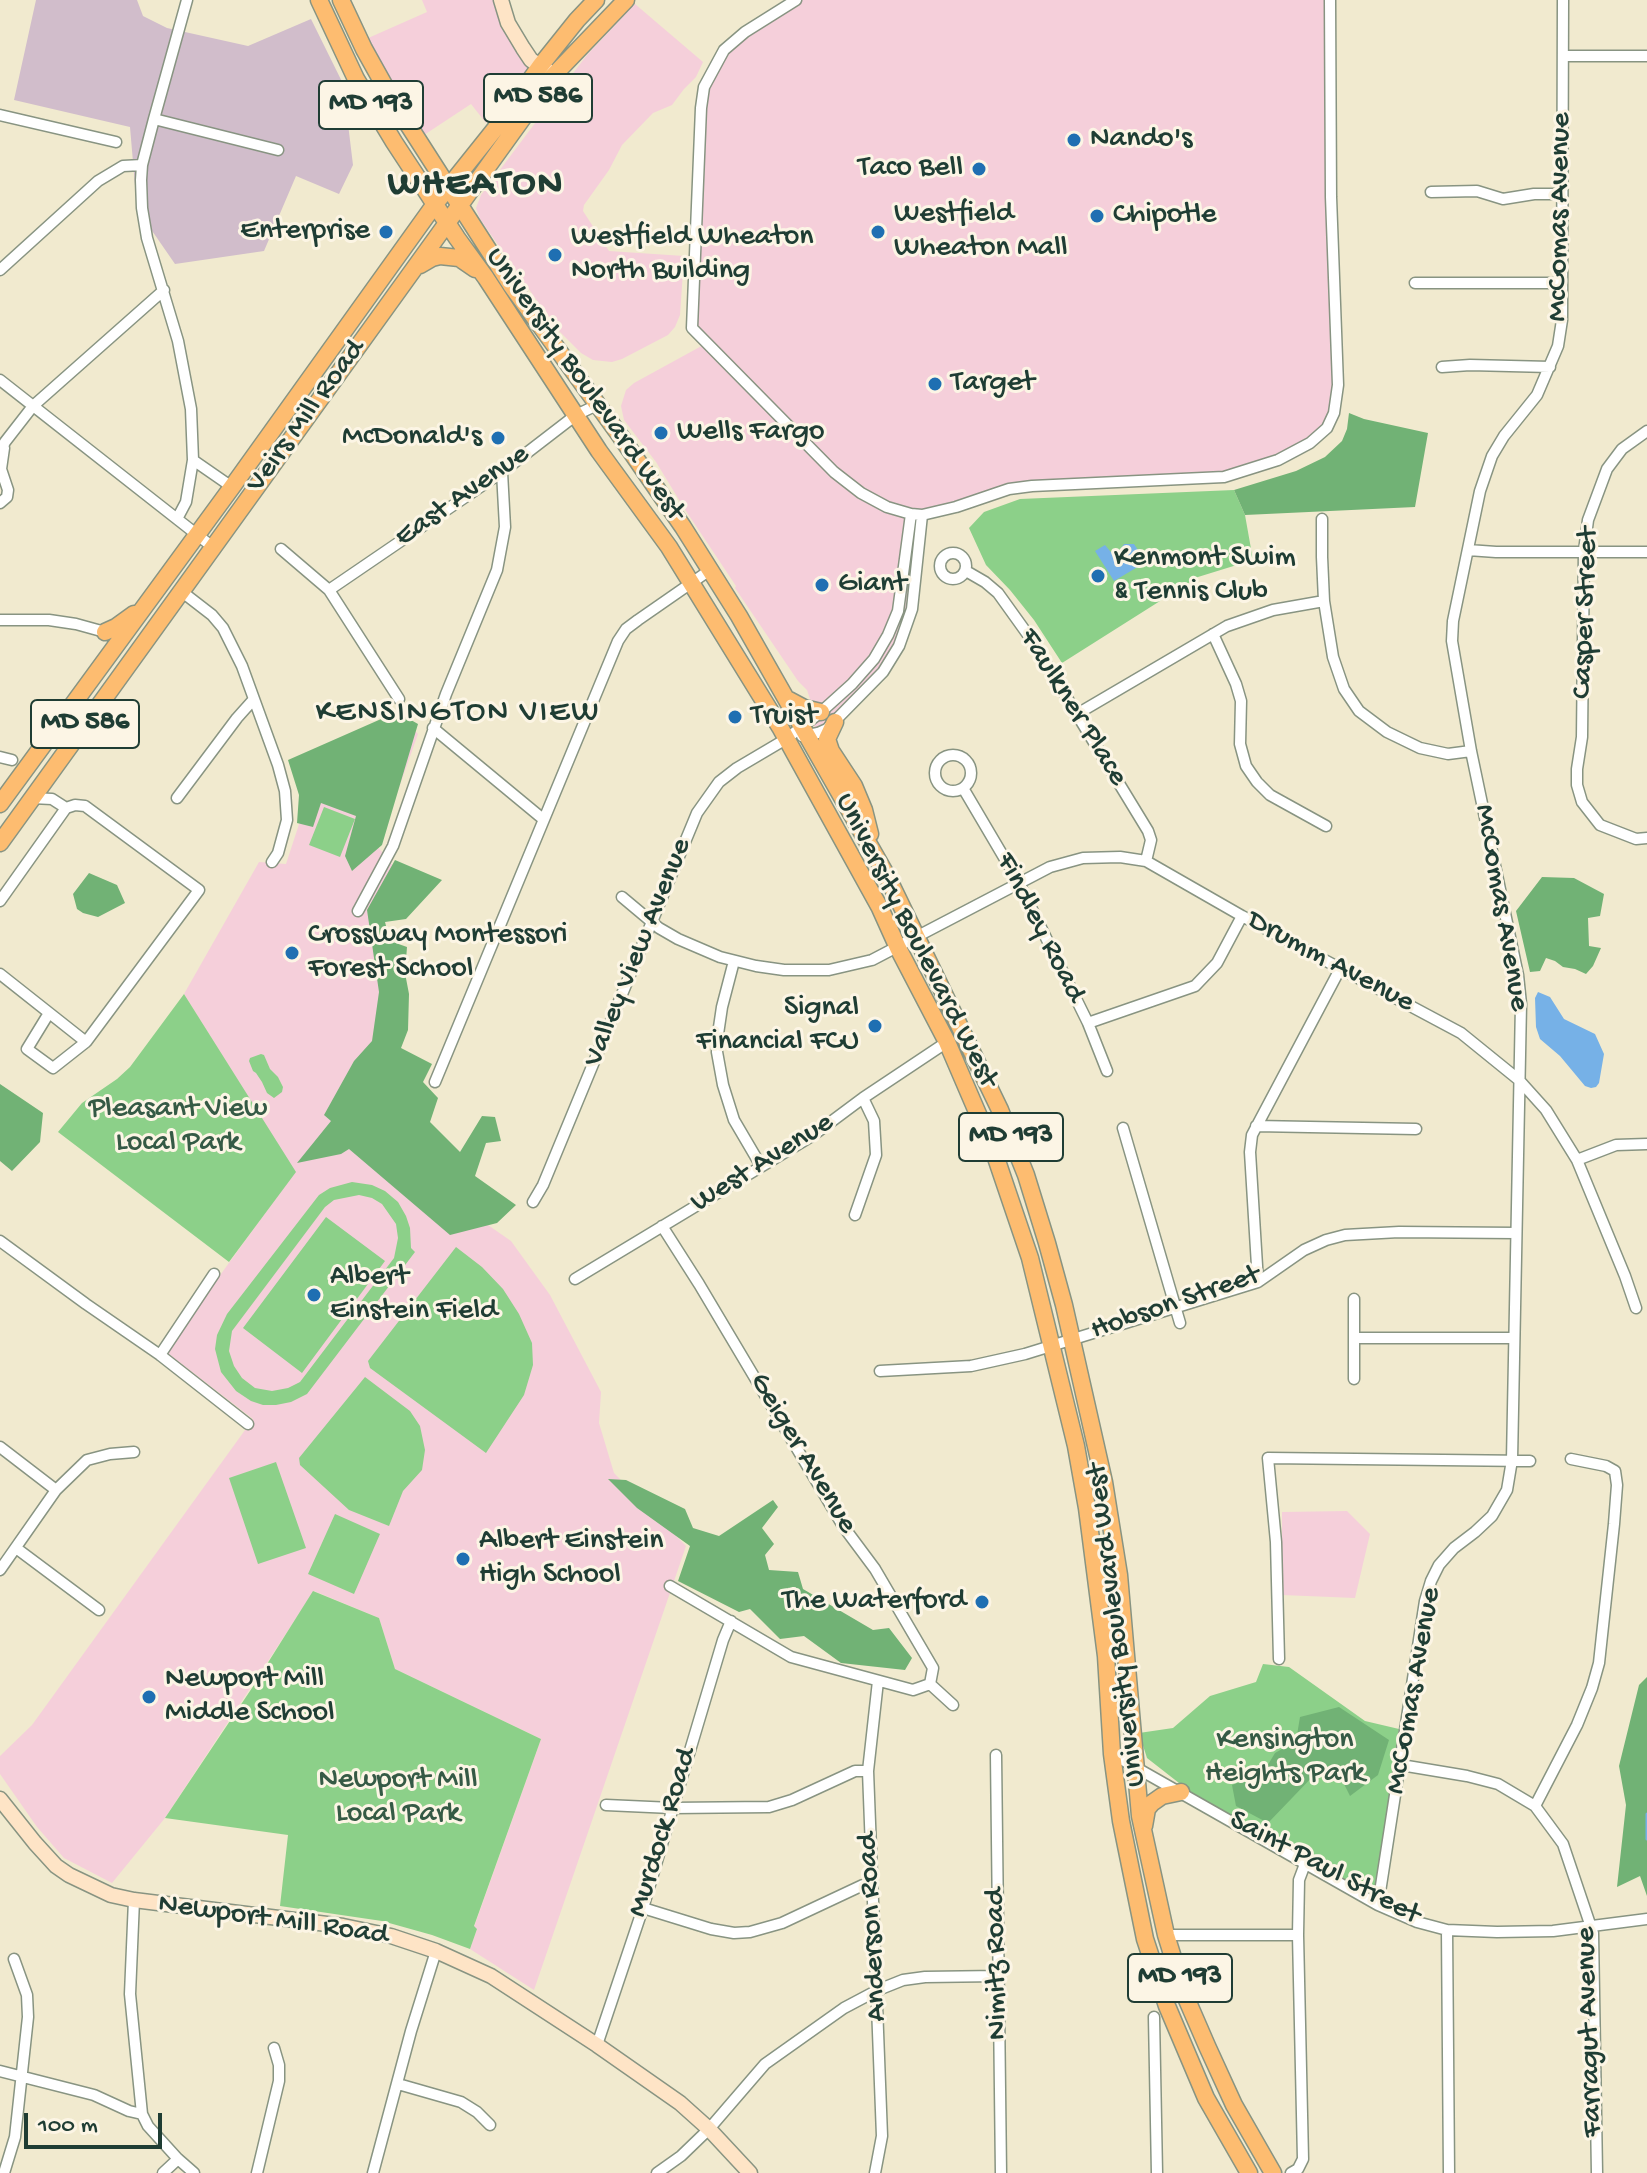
<!DOCTYPE html>
<html>
<head>
<meta charset="utf-8">
<style>
	body { margin:0 }
	#map { position:relative; width:1647px; height:2173px; overflow:hidden; background:#f1eacf; font-family:"Gochi Hand",sans-serif }
	canvas { display:block }
	.scale { position:absolute; left:24px; top:2113px; width:138px; height:36px; box-sizing:border-box; border:4px solid #1f3d34; border-top:0; padding-left:10px; font-size:24px; line-height:28px; white-space:nowrap; color:#1f3d34; -webkit-text-stroke:6px #fcf5e5; paint-order:stroke }
</style>
</head>
<body>
<div id="map">
<canvas width="1647" height="2173"></canvas>
<div class="scale">100 m</div>
</div>
<script>
const ctx = document.querySelector('canvas').getContext('2d');
ctx.lineJoin = 'round';
function fill(path, color) { ctx.fillStyle = color; ctx.fill(path, 'evenodd'); }
const shape = rows => new Path2D(rows.map(r => 'M' + r).join(''));
function strokePath(path, color, width, dash) { ctx.strokeStyle = color; ctx.lineWidth = width; ctx.lineCap = dash ? 'butt' : 'round'; ctx.setLineDash(dash || []); ctx.stroke(path); }
function drawText(font, color, halo, rows, align = 'center') {
  ctx.font = font + ' "Gochi Hand",sans-serif'; ctx.lineWidth = 6; ctx.setLineDash([]); ctx.textBaseline = 'middle'; ctx.strokeStyle = halo; ctx.fillStyle = color; for (const [text, x, y, turn = 0] of rows) {
    ctx.save(); ctx.translate(x, y); ctx.rotate((+turn || 0) * Math.PI / 180); ctx.textAlign = isNaN(turn) ? turn : align; if (halo) ctx.strokeText(text, 0, 0); ctx.fillText(text, 0, 0); ctx.restore();
  }
}
fill(shape([
	[422,0,495,0,528,62,528,68,486,123,471,104,421,137,366,39,427,12],
	[796,0,1330,0,1334,413,1310,443,1224,477,1032,486,922,515,912,609,883,672,818,733,808,714,811,702,807,690,798,681,735,588,736,586,684,508,656,462,624,420,621,406,626,390,634,383,707,343,692,328,704,87,711,64,724,50],
	[635,4,703,62,696,77,684,89,672,105,653,113,622,145,609,170,584,205,583,211,609,251,684,256,680,315,675,327,668,335,622,359,612,362,593,360,581,353,556,328,480,219,476,208,481,195,557,94,587,55],
	[402,717,418,734,378,847,395,868,370,914,383,992,376,1064,341,1123,511,1241,550,1295,601,1392,599,1423,614,1473,686,1546,534,1990,470,1949,477,1929,474,1927,541,1739,395,1669,379,1618,314,1591,165,1818,112,1883,64,1858,37,1827,0,1774,0,1756,32,1725,253,1419,165,1351,295,1172,184,994,259,862,286,864,304,809],
	[1347,1511,1370,1534,1355,1598,1282,1595,1282,1512]
]), '#f5cfda');
fill(shape([
	[36,0,137,0,143,16,167,28,248,46,311,19,355,108,348,124,353,165,339,194,296,176,264,251,175,264,137,209,130,127,14,100]
]), '#d1bdcb');
fill(shape([
	[1234,490,1245,515,1253,560,1198,577,1062,663,1034,620,1010,590,986,565,969,528,984,512,1020,499],
	[324,807,355,819,340,857,309,845],
	[184,994,296,1172,229,1262,58,1132,82,1103,117,1079,130,1067],
	[261,1054,264,1055,270,1069,278,1077,283,1087,282,1092,274,1098,267,1093,262,1082,256,1073,253,1071,249,1061,250,1058],
	[352,1182,372,1185,385,1191,398,1202,406,1216,410,1228,411,1248,415,1252,307,1394,291,1402,276,1405,263,1405,251,1401,236,1391,221,1372,215,1349,217,1335,227,1314,319,1195,330,1188],
	[359,1195,372,1198,382,1204,396,1224,398,1238,394,1258,300,1382,288,1388,272,1391,255,1388,242,1378,234,1366,229,1351,232,1331,325,1207,334,1200],
	[326,1217,385,1261,302,1373,243,1328],
	[456,1247,482,1267,503,1289,519,1314,532,1343,533,1365,524,1395,486,1453,370,1368,368,1361],
	[365,1377,410,1411,420,1426,425,1450,422,1470,403,1491,389,1526,349,1510,300,1465,299,1458],
	[276,1462,306,1548,258,1564,229,1478],
	[335,1514,380,1534,354,1594,308,1574],
	[313,1591,379,1618,395,1669,541,1739,474,1926,477,1929,470,1949,432,1935,382,1921,280,1906,288,1835,165,1818,252,1688],
	[1263,1664,1289,1667,1365,1721,1399,1729,1376,1892,1371,1896,1202,1801,1147,1758,1139,1733,1173,1728,1210,1696,1256,1682]
]), '#8cd089');
fill(shape([
	[1349,413,1364,419,1428,433,1415,507,1245,515,1234,490,1296,471,1325,457,1342,441,1347,429],
	[397,712,418,724,382,845,352,871,345,856,356,816,321,803,313,827,297,823,299,795,288,760],
	[395,860,442,880,406,919,385,922,390,941,407,947,405,973,409,994,408,1030,401,1048,432,1064,423,1082,438,1098,430,1122,460,1152,482,1116,495,1117,501,1141,486,1143,475,1176,516,1205,497,1223,450,1235,349,1149,341,1154,297,1163,331,1121,324,1115,354,1061,372,1041,379,992,367,910],
	[89,873,117,885,125,903,98,917,83,913,77,909,73,894],
	[1542,877,1574,878,1604,894,1600,916,1588,918,1589,946,1601,948,1593,966,1586,974,1575,969,1563,967,1555,961,1546,958,1540,971,1530,972,1516,911],
	[0,1084,43,1113,40,1142,12,1171,0,1161],
	[608,1479,626,1480,685,1509,693,1528,719,1536,773,1500,778,1507,762,1528,774,1544,765,1555,769,1570,798,1572,803,1589,873,1630,889,1628,912,1658,905,1670,841,1663,804,1636,780,1639,750,1609,739,1612,678,1581,690,1546,637,1508],
	[1647,1677,1647,1896,1640,1876,1617,1887,1626,1805,1619,1766,1639,1685],
	[1339,1707,1389,1740,1378,1775,1350,1796,1338,1772,1318,1762,1317,1772,1268,1823,1236,1806,1232,1785,1263,1773,1275,1753,1296,1741,1300,1717]
]), '#71b275');
fill(shape([
	[1124,544,1134,544,1146,562,1114,581,1095,551,1105,545,1115,557],
	[1538,992,1550,997,1564,1019,1595,1034,1604,1054,1599,1083,1596,1087,1591,1088,1585,1086,1560,1056,1540,1039,1536,1027,1535,998]
]), '#76b1e7');
strokePath(shape([
	[1647,1814,1647,1839]
]), '#76b1e7', 3);
const street = shape([
	[796,0,745,32,724,50,704,87,701,108,692,328,834,472,861,493,887,507,911,514,922,515,956,507,1009,489,1032,486,1224,477,1278,460,1310,443,1327,428,1334,413,1338,385,1331,197,1330,0],
	[1563,56,1647,56],
	[0,115,116,142],
	[154,119,278,150],
	[1431,192,1477,191,1503,199,1534,194,1561,194],
	[0,270,98,181,123,166,142,165],
	[1415,283,1562,283],
	[1442,367,1470,365,1550,367],
	[0,380,214,548],
	[1647,431,1622,449,1607,469,1588,520,1584,551,1582,737,1577,769,1577,785,1582,802,1600,825,1636,839,1647,838],
	[0,452,5,442,33,406,164,290],
	[193,460,232,487],
	[0,503,7,497,8,490,1,469,4,448],
	[177,519,186,502,193,460,191,409,178,341,147,238,142,208,141,180,142,165,154,119,187,0],
	[1322,519,1322,557,1324,601,1333,657,1344,689,1359,711,1387,732,1420,748,1448,754,1471,751],
	[281,549,329,590,399,699],
	[1468,550,1496,552,1647,552],
	'940 566a13 13 0 1 1 26 0a13 13 0 1 1-26 0Z',
	[966,571,985,582,998,593,1031,639,1148,831,1151,840,1146,861],
	[329,590,502,472,576,415,597,405],
	[181,591,212,615,223,628,242,666,278,765,285,791,287,820,278,853,272,862],
	[0,620,49,620,76,624,105,632],
	[1213,634,1236,684,1241,701,1240,744,1246,766,1257,782,1270,795,1326,826],
	[1077,714,1227,626,1273,610,1324,601],
	[433,728,543,819],
	[802,736,818,733,827,729,883,672,899,646,912,609,922,515],
	'935 773a18 18 0 1 1 36 0a18 18 0 1 1-36 0Z',
	[0,757,12,760],
	[963,788,1019,883,1088,1023,1107,1071],
	[177,798,237,718,254,699],
	[622,897,659,928,678,939,720,957,756,966,784,970,829,970,872,960,1050,867,1083,858,1120,857,1146,861,1242,916,1461,1033,1519,1080,1546,1110,1577,1160,1625,1276,1636,1308],
	[0,901,66,808],
	[358,911,393,846,446,694,497,570,505,527,502,472],
	[734,961,722,1007,718,1034,717,1052,723,1085,734,1120,761,1166],
	[0,974,86,1042,199,890,85,806,75,805,66,808,52,799,32,798],
	[49,1013,27,1049,53,1068,86,1042],
	[1088,1023,1195,986,1217,963,1242,916],
	[435,1082,618,641,626,629,638,620,710,570],
	[1256,1126,1416,1129],
	[1123,1128,1180,1323],
	[1577,1160,1616,1145,1647,1144],
	[533,1202,543,1185,697,813,719,782,737,768,786,739,821,712,852,684,874,659,888,635,898,611,911,514],
	[855,1215,876,1155,874,1121,863,1098],
	[662,1226,699,1284,843,1526,875,1569,933,1668,930,1684],
	[0,1241,86,1304,160,1355,248,1424],
	[575,1279,812,1136,863,1098,947,1042],
	[1258,1282,1250,1152,1252,1135,1340,969],
	[1354,1299,1354,1379],
	[1354,1338,1514,1338],
	[160,1355,214,1274],
	[880,1371,971,1366,1025,1354,1258,1282,1304,1250,1326,1240,1345,1235,1399,1232,1516,1233],
	[0,1447,56,1490],
	[16,1548,99,1610],
	[0,1570,56,1490,87,1460,110,1454,134,1452],
	[670,1586,791,1657,913,1690,930,1684],
	[1279,1659,1276,1542,1268,1458,1530,1461],
	[930,1684,953,1705],
	[1112,1754,1378,1905,1417,1922,1447,1930,1497,1932,1553,1931,1647,1919],
	[996,1755,1001,2173],
	[1401,1765,1467,1776,1498,1784,1535,1806,1563,1844,1593,1933,1597,2173],
	[606,1805,672,1808,769,1807,792,1800,855,1771,868,1771],
	[1535,1806,1577,1725,1592,1688,1599,1663,1614,1524,1617,1485,1615,1471,1606,1466,1571,1459],
	[134,1900,130,1994,142,2114],
	[1378,1905,1425,1601,1431,1581,1439,1565,1454,1548,1475,1532,1492,1516,1507,1490,1512,1460,1521,1004,1518,975,1471,751,1452,641,1453,621,1480,491,1492,456,1504,436,1537,395,1558,346,1562,320,1563,0],
	[643,1908,711,1929,734,1933,750,1932,782,1923,863,1885,871,1885],
	[1447,1930,1449,2173],
	[1166,1935,1298,1935],
	[1154,2017,1157,2173],
	[597,2045,643,1908,723,1640,731,1621],
	[0,2071,94,2095,129,2111,142,2114,148,2126,178,2159,194,2173],
	[398,2084,461,2102,477,2112,490,2125],
	[4,2173,15,2137,28,2017,27,1995,14,1959],
	[163,2173,178,2159],
	[257,2173,279,2081,279,2065,274,2048],
	[373,2173,411,2031,436,1951],
	[657,2173,681,2156,709,2129,765,2064,844,2008,878,1990,903,1980,925,1977,998,1976],
	[875,2173,882,2136,868,1771,878,1681],
	[1291,2173,1298,2169,1303,2159,1298,1935,1299,1880,1305,1864]
]);
const secondary = shape([
	[501,0,508,23,523,48,531,60,548,71],
	[0,1799,35,1843,56,1866,69,1875,111,1895,134,1900,343,1926,391,1936,436,1951,491,1976,597,2045,680,2103,709,2129,750,2173]
]);
const primary = shape([
	[319,0,356,79,394,142,457,238,486,278,599,451,669,547,780,727,880,908,898,948,947,1042,993,1149,1030,1258,1076,1446,1087,1508,1106,1656,1112,1754,1121,1821,1145,1939,1167,2006,1206,2098,1249,2173],
	[341,0,364,49,393,101,468,218,511,285,621,437,683,527,739,616,888,878,1000,1110,1026,1175,1047,1243,1064,1305,1104,1482,1119,1575,1140,1816,1166,1935,1184,1993,1207,2046,1234,2105,1273,2173],
	[420,265,432,258,440,256,459,258,475,269],
	[105,632,116,627,134,614],
	[789,700,804,708,821,712],
	[835,722,827,739,831,751,854,786,864,810,870,834],
	[0,804,232,487,435,204,495,129,541,65,577,20,596,0],
	[0,843,553,76,626,0],
	[1144,1826,1147,1809,1152,1803,1162,1796,1181,1792]
]);
strokePath(street, '#889482', 13);
strokePath(secondary, '#889482', 17);
strokePath(primary, '#889482', 19);
strokePath(street, '#fff', 10);
strokePath(secondary, '#fee4c6', 14);
strokePath(primary, '#fdbc70', 16);
for (const [x, y, r, color] of [
	[1074,140,8,"#1f6fb2"],
	[979,169,8,"#1f6fb2"],
	[1097,216,8,"#1f6fb2"],
	[386,232,8,"#1f6fb2"],
	[878,232,8,"#1f6fb2"],
	[555,255,8,"#1f6fb2"],
	[935,384,8,"#1f6fb2"],
	[661,433,8,"#1f6fb2"],
	[498,438,8,"#1f6fb2"],
	[1098,576,8,"#1f6fb2"],
	[822,585,8,"#1f6fb2"],
	[735,717,8,"#1f6fb2"],
	[292,953,8,"#1f6fb2"],
	[875,1026,8,"#1f6fb2"],
	[314,1295,8,"#1f6fb2"],
	[463,1559,8,"#1f6fb2"],
	[982,1602,8,"#1f6fb2"],
	[149,1697,8,"#1f6fb2"]
]) { const dot = new Path2D(); dot.arc(x, y, r, 0, 2 * Math.PI); ctx.fillStyle = color; ctx.fill(dot); strokePath(dot, '#fcf5e5', 3); }
for (const [x, y, w] of [
	[538,98,108],
	[371,105,104],
	[85,724,108],
	[1011,1137,104],
	[1180,1978,104]
]) { const box = new Path2D(); box.roundRect(x - w / 2, y - 24, w, 48, 6); ctx.fillStyle = '#fcf5e5'; ctx.fill(box); strokePath(box, '#1f3d34', 2); }
drawText('bold 28px', '#1f3d34', null, [
	["MD 586",538,98],
	["MD 193",371,105],
	["MD 586",85,724],
	["MD 193",1011,1137],
	["MD 193",1180,1978]
]);
drawText('30px', '#1f3d34', '#fcf5e5', [
	["Nando's",1090,140],
	["Taco Bell",963,169,"right"],
	["Westfield",894,215],
	["Wheaton Mall",894,249],
	["Chipotle",1113,216],
	["Enterprise",370,232,"right"],
	["Westfield Wheaton",571,238],
	["North Building",571,272],
	["Target",951,384],
	["Wells Fargo",677,433],
	["McDonald's",482,438,"right"],
	["Kenmont Swim",1114,559],
	["& Tennis Club",1114,593],
	["Giant",838,585],
	["Truist",751,717],
	["Crossway Montessori",308,936],
	["Forest School",308,970],
	["Signal",859,1009,"right"],
	["Financial FCU",859,1043,"right"],
	["Albert",330,1278],
	["Einstein Field",330,1312],
	["Albert Einstein",479,1542],
	["High School",479,1576],
	["The Waterford",966,1602,"right"],
	["Newport Mill",165,1680],
	["Middle School",165,1714]
], 'left');
drawText('30px', '#1f3d34', '#fcf5e5', [
	["McComas Avenue",1561,217,-89],
	["University Boulevard West",584,385,55],
	["Veirs Mill Road",307,417,-54],
	["East Avenue",463,497,-35],
	["Casper Street",1587,613,-88],
	["Faulkner Place",1072,708,58],
	["McComas Avenue",1500,908,80],
	["Findley Road",1039,928,63],
	["University Boulevard West",915,941,63],
	["Valley View Avenue",639,953,-68],
	["Drumm Avenue",1330,963,28],
	["West Avenue",763,1164,-32],
	["Hobson Street",1176,1304,-19],
	["Geiger Avenue",802,1454,59],
	["University Boulevard West",1118,1625,-97],
	["McComas Avenue",1415,1691,-80],
	["Murdock Road",664,1833,-73],
	["Saint Paul Street",1324,1869,28],
	["Newport Mill Road",273,1921,8],
	["Anderson Road",874,1927,-93],
	["Nimitz Road",998,1964,-91],
	["Farragut Avenue",1591,2032,-92]
]);
drawText('30px', '#355a45', '#fcf5e5', [
	["Pleasant View",178,1110],
	["Local Park",178,1144],
	["Kensington",1285,1741],
	["Heights Park",1285,1775],
	["Newport Mill",398,1781],
	["Local Park",398,1815]
]);
ctx.letterSpacing = '2px';
drawText('32px', '#1f3d34', '#fcf5e5', [
	["KENSINGTON VIEW",458,714]
]);
ctx.letterSpacing = '0px';
ctx.letterSpacing = '2px';
drawText('bold 38px', '#1f3d34', '#fcf5e5', [
	["WHEATON",476,186]
]);
ctx.letterSpacing = '0px';
</script>
</body>
</html>
